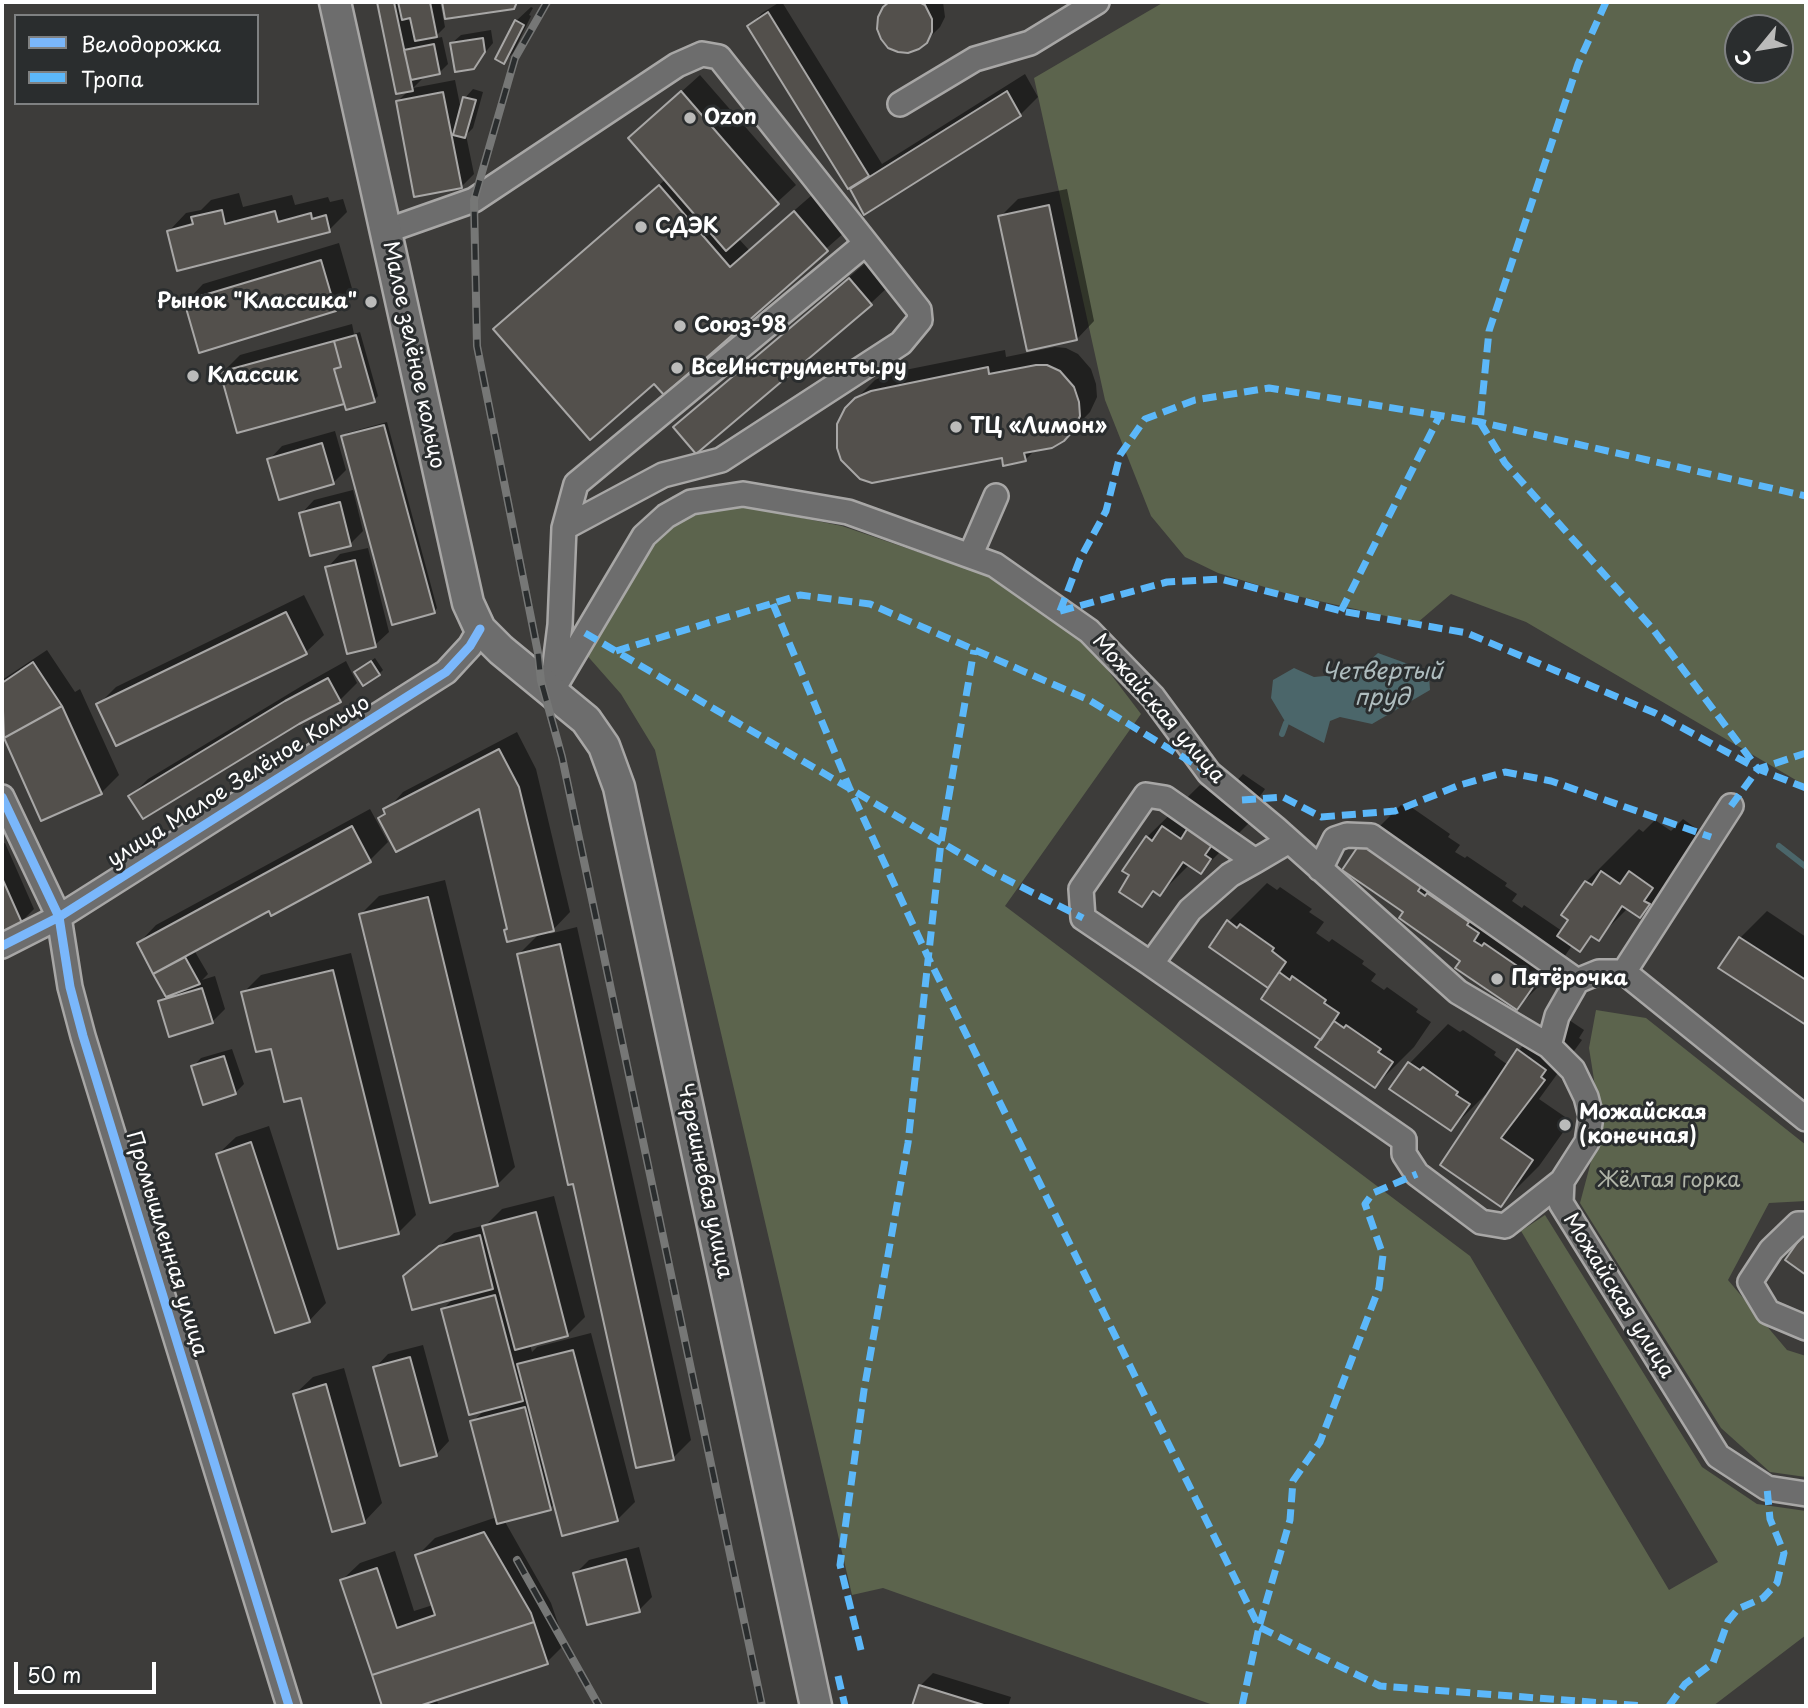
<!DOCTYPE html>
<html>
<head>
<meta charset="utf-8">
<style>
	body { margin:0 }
	#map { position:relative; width:1808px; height:1708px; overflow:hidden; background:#3d3c3a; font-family:"Playpen Sans",sans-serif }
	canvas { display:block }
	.frame { position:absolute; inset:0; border:4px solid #fff; pointer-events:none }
	.legend { position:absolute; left:14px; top:14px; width:245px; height:91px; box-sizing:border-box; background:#2a2d2e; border:2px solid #7f8182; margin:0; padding:9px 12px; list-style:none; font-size:21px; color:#fff }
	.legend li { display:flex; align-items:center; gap:14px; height:35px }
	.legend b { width:35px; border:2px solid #7f8182 }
	.north { position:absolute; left:1724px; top:14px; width:70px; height:70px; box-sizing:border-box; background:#2a2d2e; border:2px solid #7f8182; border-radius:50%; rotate:240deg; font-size:19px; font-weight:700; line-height:28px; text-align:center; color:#fff }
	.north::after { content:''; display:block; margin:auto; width:24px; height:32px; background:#bbbbba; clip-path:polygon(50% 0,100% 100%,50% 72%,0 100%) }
	.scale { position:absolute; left:14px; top:1662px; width:142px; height:32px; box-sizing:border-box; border:4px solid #fff; border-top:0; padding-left:9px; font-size:21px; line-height:24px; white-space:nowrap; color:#fff; -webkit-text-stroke:5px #2a2d2e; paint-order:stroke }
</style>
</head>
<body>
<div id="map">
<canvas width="1808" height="1708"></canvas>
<div class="frame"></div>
<ul class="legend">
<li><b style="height:9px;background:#7ab7fb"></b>Велодорожка</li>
<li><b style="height:9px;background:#5cb8fa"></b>Тропа</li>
</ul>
<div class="north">С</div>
<div class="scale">50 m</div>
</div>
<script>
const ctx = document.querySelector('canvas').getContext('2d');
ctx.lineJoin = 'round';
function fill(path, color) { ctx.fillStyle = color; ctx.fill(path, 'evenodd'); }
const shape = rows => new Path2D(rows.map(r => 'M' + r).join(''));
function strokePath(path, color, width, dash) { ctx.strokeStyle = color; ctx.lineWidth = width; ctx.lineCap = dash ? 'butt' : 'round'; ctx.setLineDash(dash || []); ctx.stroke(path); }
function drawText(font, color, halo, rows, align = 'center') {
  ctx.font = font + ' "Playpen Sans",sans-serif'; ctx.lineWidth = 6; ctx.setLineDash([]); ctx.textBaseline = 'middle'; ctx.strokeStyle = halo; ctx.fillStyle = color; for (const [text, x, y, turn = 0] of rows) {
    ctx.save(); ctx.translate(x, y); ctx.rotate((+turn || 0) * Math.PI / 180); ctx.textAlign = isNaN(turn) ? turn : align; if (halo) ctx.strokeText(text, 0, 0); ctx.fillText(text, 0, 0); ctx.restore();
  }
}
fill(shape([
	[1164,2,1806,2,1806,786,1526,622,1451,594,1417,623,1288,594,1218,573,1185,557,1151,516,1105,400,1034,78],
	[1738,28,1780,28,1780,70,1738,70],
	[747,507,842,526,988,576,1084,639,1141,714,1005,906,1470,1256,1669,1590,1718,1562,1521,1231,1545,1215,1702,1467,1757,1504,1806,1511,1806,1635,1713,1706,1216,1706,883,1588,852,1595,655,750,621,694,584,652,655,539,672,524,696,512],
	[1596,1010,1646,1018,1806,1145,1806,1201,1769,1203,1728,1280,1787,1350,1806,1356,1806,1477,1770,1472,1721,1428,1580,1203,1601,1124,1589,1048]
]), '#5c644d');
fill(shape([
	[1378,653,1411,665,1429,676,1430,690,1372,724,1340,717,1330,721,1324,743,1286,723,1271,698,1273,680,1294,668,1314,677,1356,673]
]), '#4b666a');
fill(shape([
	[379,2,440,2,445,27,433,39,442,37,448,64,440,72,425,76,413,88,455,80,461,110,465,98,473,89,483,92,473,128,466,135,474,174,461,187,397,102,409,90,397,92],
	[780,2,782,2,882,164,1025,74,1038,97,1020,115,852,190,860,182,749,26,762,13],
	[890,2,943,2,945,17,940,27,926,41,884,8],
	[531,7,533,8,529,15,531,16,513,53,504,62,516,21],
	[491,30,493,43,473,67,452,43,461,35],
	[700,75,796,185,738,238,749,250,812,195,845,232,664,392,654,382,513,312,666,179,630,138],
	[1067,189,1094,321,1077,339,1000,217,1018,199],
	[239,193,243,207,292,195,295,205,328,197,330,202,343,199,347,212,329,230,169,231,186,213,201,210,211,200],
	[339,243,353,292,336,310,186,302,203,284],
	[868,261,889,286,871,303,697,452,693,410],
	[352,324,354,334,360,332,378,396,374,400,345,402,238,431,222,373,240,355],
	[1055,347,1066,348,1078,354,1091,369,1096,384,1097,397,1090,412,1063,440,1035,450,1025,460,1003,456,856,399,875,380,890,373,1005,350,1006,357],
	[387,422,437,608,434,612,343,437,347,433],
	[335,431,346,470,333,483,269,460,282,446],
	[353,490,363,531,350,544,301,514,314,500],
	[368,548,389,632,375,645,327,568,340,554],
	[304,595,324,635,306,652,98,705,116,687],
	[47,650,75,692,80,689,119,775,101,793,4,736,2,732,2,680],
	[375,658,383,670,379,674,356,672],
	[346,661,357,683,340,700,131,796,148,779,305,684],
	[517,732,536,769,570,912,549,934,577,927,691,1440,673,1458,574,1182,519,954,540,933,506,930,509,927,480,806,380,818,403,792],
	[1243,774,1265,789,1256,802,1253,819,1201,871,1190,864,1160,894,1156,891,1142,905,1132,875,1147,837,1200,785,1204,787,1216,775,1232,786],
	[1401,805,1408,810,1411,807,1450,834,1448,837,1460,845,1455,852,1465,858,1467,856,1507,883,1505,886,1517,894,1512,901,1522,908,1524,905,1562,931,1570,919,1586,882,1639,829,1643,832,1655,820,1671,831,1683,819,1704,834,1692,864,1640,916,1628,908,1598,938,1594,935,1580,949,1573,944,1556,969,1517,1008,1405,912,1362,844],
	[370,809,388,842,370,860,272,913,270,909,194,950,208,974,202,980,215,976,225,1009,212,1022,160,1002,167,995,139,943,156,925],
	[5,843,34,909,21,922,2,931,2,844],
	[445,880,515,1167,497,1185,361,914,379,896],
	[1267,883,1277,890,1280,887,1312,909,1309,912,1324,922,1316,933,1329,942,1332,939,1364,961,1362,964,1376,974,1371,981,1384,990,1387,987,1418,1009,1416,1012,1431,1022,1414,1047,1375,1086,1323,1039,1271,987,1211,946,1228,922],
	[1767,911,1806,937,1806,1022,1721,968,1740,938],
	[351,953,416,1215,398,1233,272,1047,243,993,261,975],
	[1557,1012,1584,1030,1579,1038,1582,1040,1539,1099,1571,1121,1539,1166,1500,1205,1486,1096,1485,1095,1451,1129,1392,1089,1410,1063,1448,1024,1460,1032,1463,1030,1496,1052,1494,1055,1508,1065,1518,1051],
	[232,1049,244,1084,235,1093,193,1067,201,1058],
	[269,1126,326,1303,309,1321,218,1154,236,1137],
	[554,1196,585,1317,567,1335,530,1344,532,1352,537,1347,591,1333,635,1502,617,1520,555,1503,550,1508,504,1520,551,1603,565,1644,547,1662,436,1699,439,1706,384,1706,342,1580,360,1563,395,1551,414,1611,433,1605,417,1556,435,1538,497,1517,472,1422,486,1409,443,1309,456,1296,405,1277,454,1233,486,1225,502,1209],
	[423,1345,449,1441,436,1455,375,1368,388,1354],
	[344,1368,382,1503,365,1521,334,1530,295,1394,313,1377],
	[639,1547,652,1597,639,1610,575,1574,589,1560],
	[933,1673,1011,1697,1008,1706,914,1705,920,1686]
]), '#0007');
strokePath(shape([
	[1282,734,1286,723],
	[1779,846,1806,867]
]), '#4b666a', 6);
const building = shape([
	[377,2,394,2,413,91,396,94,377,2],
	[398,2,430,2,437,37,415,41,410,18,402,20,398,2],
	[442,2,517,2,514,9,445,19,442,2],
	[889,2,919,2,925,5,932,19,932,32,927,43,919,49,908,53,898,52,888,48,881,39,877,29,878,17,883,7,889,2],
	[768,12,869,176,848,189,747,26,768,12],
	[515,20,524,25,504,64,495,59,515,20],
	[483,38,485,52,474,69,455,72,450,43,483,38],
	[434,44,440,74,411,80,404,50,434,44],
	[681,91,779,204,726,251,628,138,681,91],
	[1007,91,1021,116,864,215,850,189,1007,91],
	[443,92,462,188,414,197,396,101,443,92],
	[463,97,476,100,465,138,453,135,463,97],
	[659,185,730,267,794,211,828,251,664,395,654,384,590,440,493,329,659,185],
	[1049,205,1077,340,1027,351,998,216,1049,205],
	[222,210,225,224,275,211,278,222,311,213,312,219,326,215,330,232,177,271,167,231,193,224,191,217,222,210],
	[321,260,336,311,199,353,184,301,321,260],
	[849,278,872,305,696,454,673,427,849,278],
	[356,335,375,402,346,410,334,369,341,367,334,341,356,335],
	[334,341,341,367,334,369,344,404,237,433,220,372,334,341],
	[1036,365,1047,365,1060,371,1074,387,1079,402,1080,416,1073,431,1064,441,1052,448,1024,453,1026,461,1003,466,1002,458,872,483,860,479,841,460,837,448,837,424,845,408,855,398,871,391,988,367,989,374,1036,365],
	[384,425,435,613,392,625,341,436,384,425],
	[322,443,334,484,279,500,267,459,322,443],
	[340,502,351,546,310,556,299,513,340,502],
	[355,560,376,647,347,654,325,567,355,560],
	[286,612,307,654,116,746,96,704,286,612],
	[371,661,380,675,363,686,354,672,371,661],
	[33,662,62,706,4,738,2,683,33,662],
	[328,678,341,702,299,724,143,819,128,796,285,701,328,678],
	[62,706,102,794,41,821,4,738,62,706],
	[499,749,519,787,554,931,507,942,504,930,507,929,479,809,396,852,378,818,385,814,383,809,499,749],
	[352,826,371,862,271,916,269,911,153,974,137,943,352,826],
	[1162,826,1181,839,1189,826,1214,842,1205,855,1211,859,1201,874,1183,862,1160,896,1153,891,1142,907,1119,892,1129,875,1122,871,1146,836,1152,841,1162,826],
	[1361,842,1422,885,1418,891,1425,896,1427,893,1469,922,1467,925,1479,933,1474,941,1482,946,1484,943,1526,972,1524,975,1536,983,1517,1010,1455,968,1460,961,1399,918,1403,912,1342,870,1361,842],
	[1601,871,1620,884,1629,871,1653,888,1644,901,1650,904,1640,918,1622,906,1599,941,1591,936,1580,952,1557,936,1568,920,1561,915,1585,881,1592,885,1601,871],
	[2,878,22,923,2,933,2,878],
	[428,897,498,1186,430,1203,359,914,428,897],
	[1227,920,1237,928,1240,924,1274,948,1272,951,1286,962,1268,988,1209,947,1227,920],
	[1739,937,1806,980,1806,1025,1718,968,1739,937],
	[560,944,674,1460,636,1468,573,1184,568,1185,517,954,560,944],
	[185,957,200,984,166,997,153,974,185,957],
	[333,970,399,1234,338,1249,301,1098,284,1102,271,1049,256,1052,241,992,333,970],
	[1279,972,1290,980,1292,976,1326,1000,1324,1003,1339,1013,1321,1040,1261,999,1279,972],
	[202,988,213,1023,169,1037,158,1001,202,988],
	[1334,1021,1344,1028,1346,1025,1381,1049,1378,1052,1393,1062,1375,1088,1315,1047,1334,1021],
	[1517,1049,1546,1070,1541,1077,1545,1080,1501,1138,1533,1160,1501,1207,1440,1165,1517,1049],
	[224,1056,236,1094,203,1105,191,1066,224,1056],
	[1408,1062,1420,1070,1423,1067,1458,1092,1456,1095,1470,1104,1451,1131,1389,1089,1408,1062],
	[251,1142,310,1322,275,1333,216,1154,251,1142],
	[536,1212,568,1336,515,1350,482,1226,536,1212],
	[1804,1233,1806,1234,1806,1275,1785,1260,1804,1233],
	[480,1235,493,1289,412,1310,403,1276,439,1246,480,1235],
	[495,1295,523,1401,469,1415,441,1309,495,1295],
	[573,1350,618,1521,562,1536,517,1364,573,1350],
	[410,1357,437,1456,400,1466,373,1367,410,1357],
	[326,1384,365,1523,332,1532,293,1394,326,1384],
	[525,1407,551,1510,497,1524,470,1421,525,1407],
	[484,1532,531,1613,534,1622,372,1675,340,1580,377,1568,397,1628,435,1615,415,1555,484,1532],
	[626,1559,640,1612,587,1625,573,1573,626,1559],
	[534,1622,548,1664,419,1706,382,1706,372,1675,534,1622],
	[919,1685,987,1706,912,1706,919,1685]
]);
fill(building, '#53504c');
strokePath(building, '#a8a7a6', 2);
const minor = shape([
	[900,104,975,59,1030,43,1097,2],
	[386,231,474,200,677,65,702,54,719,57,919,310,920,320,901,343,721,460,663,475,564,528],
	[970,556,996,496],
	[553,681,560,625,564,528,576,484,866,243],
	[552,691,644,536,666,516,691,502,743,494,848,512,995,565,1089,631,1153,697,1209,773,1275,828,1458,992,1549,1046,1573,1070,1586,1097,1591,1116,1587,1142,1562,1181,1561,1203,1718,1456,1767,1488,1806,1494],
	[2,797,59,917,70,987,83,1036,289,1706],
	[1255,861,1165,798,1146,795,1081,889,1083,918,1151,964,1190,910,1230,875,1255,861,1289,841],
	[1320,869,1335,839,1347,835,1371,836,1577,981],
	[2,946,59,917,446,672,470,646,480,629],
	[1151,964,1404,1140,1404,1154,1417,1174,1481,1222,1505,1226,1562,1181],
	[1624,972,1731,806],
	[1549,1046,1557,1016,1577,981,1599,972,1624,972,1806,1119],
	[1806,1224,1798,1224,1771,1250,1750,1282,1768,1312,1806,1328]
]);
const major = shape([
	[335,2,468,603,480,629,501,650,586,720,604,746,619,787,816,1706]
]);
strokePath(minor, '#a8a7a6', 28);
strokePath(major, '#a8a7a6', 35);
strokePath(minor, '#6d6d6d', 23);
strokePath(major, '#6d6d6d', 30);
const rail = shape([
	[547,2,515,58,474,200,477,346,538,653,541,681,562,757,762,1706],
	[517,1560,599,1706]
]);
strokePath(rail, '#767776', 8);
strokePath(rail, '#2a2d2e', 5, [16]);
strokePath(shape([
	[1606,2,1578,64,1489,331,1480,422,1505,463,1652,628,1758,769],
	[773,604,850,789,928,957,1259,1627,1380,1686,1643,1706],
	[1060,611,1080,559,1106,511,1120,455,1145,419,1195,400,1269,388,1480,422,1806,496],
	[1060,611,1167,582,1221,579,1341,611,1467,633,1655,713,1758,769,1806,788],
	[1341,611,1440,415],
	[585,633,990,871,1083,918],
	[616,651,800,595,870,604,1089,700,1209,773],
	[1242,800,1283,797,1321,817,1395,811,1460,785,1505,772,1551,781,1711,837],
	[1731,806,1758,769,1806,753],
	[861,1650,840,1565,864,1390,908,1143,941,842,974,650],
	[838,1676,845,1706],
	[1242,1706,1259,1627,1290,1520,1293,1481,1320,1442,1379,1288,1383,1255,1365,1204,1373,1193,1417,1174],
	[1669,1706,1685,1684,1713,1663,1728,1621,1738,1609,1763,1598,1777,1583,1784,1553,1770,1519,1767,1488]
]), '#5cb8fa', 7, [14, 7]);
strokePath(shape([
	[2,797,59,917,70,987,83,1036,289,1706],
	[2,946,59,917,446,672,470,646,480,629]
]), '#7ab7fb', 9);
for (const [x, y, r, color] of [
	[690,118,7,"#bbbbba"],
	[641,227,7,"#bbbbba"],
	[371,302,7,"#bbbbba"],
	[680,326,7,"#bbbbba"],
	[677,368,7,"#bbbbba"],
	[193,376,7,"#bbbbba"],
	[956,427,7,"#bbbbba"],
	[1497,979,7,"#bbbbba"],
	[1565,1125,7,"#bbbbba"]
]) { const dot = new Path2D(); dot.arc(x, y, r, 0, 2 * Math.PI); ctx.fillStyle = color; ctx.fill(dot); strokePath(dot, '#2a2d2e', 2.5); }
drawText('bold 21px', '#fff', '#2a2d2e', [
	["Ozon",704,118],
	["СДЭК",655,227],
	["Рынок \"Классика\"",357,302,"right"],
	["Союз-98",694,326],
	["ВсеИнструменты.ру",691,368],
	["Классик",207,376],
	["ТЦ «Лимон»",970,427],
	["Пятёрочка",1511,979],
	["Можайская",1579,1113],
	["(конечная)",1579,1137]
], 'left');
drawText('21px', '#fff', '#2a2d2e', [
	["Малое зелёное кольцо",413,355,78],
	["Можайская улица",1158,709,49],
	["улица Малое Зелёное Кольцо",239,782,-32],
	["Черешневая улица",704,1181,78],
	["Промышленная улица",166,1244,73],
	["Можайская улица",1618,1296,58]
]);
drawText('21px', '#b0b4a8', '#2a2d2e', [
	["Жёлтая горка",1669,1181]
]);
drawText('italic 23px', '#aebcbe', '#2a2d2e', [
	["Четвертый",1382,673],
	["пруд",1382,699]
]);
</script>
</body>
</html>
